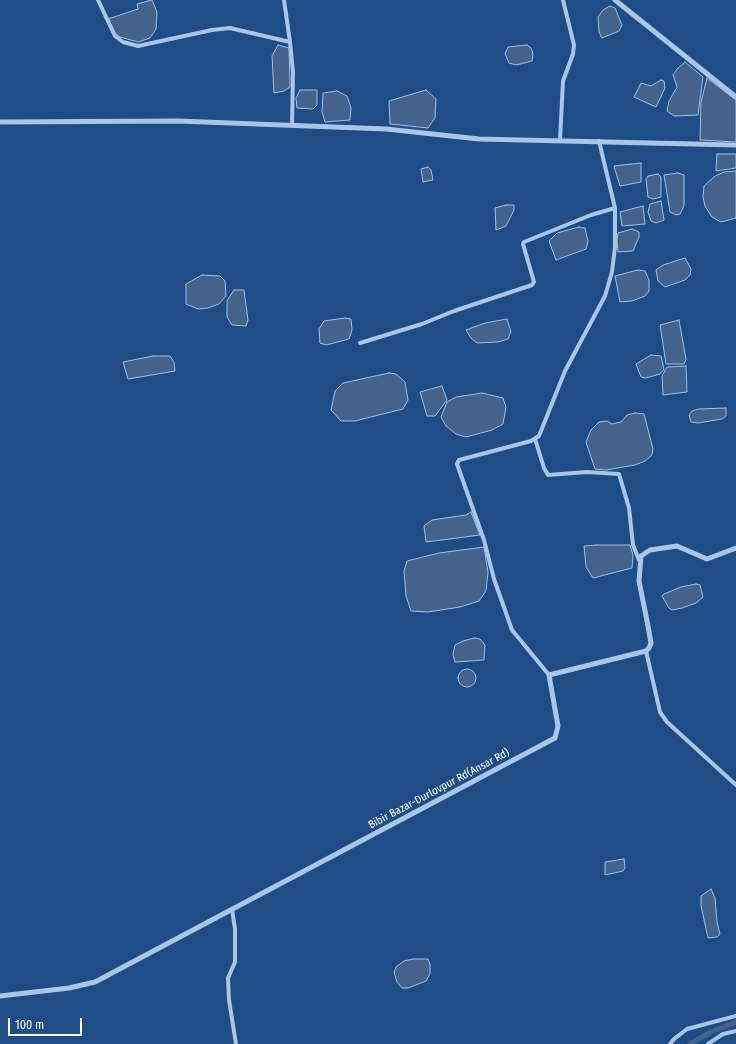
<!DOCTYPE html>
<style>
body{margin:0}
#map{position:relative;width:736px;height:1044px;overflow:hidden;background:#204c85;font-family:"Fira Sans Condensed",sans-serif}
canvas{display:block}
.scale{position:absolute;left:8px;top:1018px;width:74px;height:18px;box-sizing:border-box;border:2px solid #fff;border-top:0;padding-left:5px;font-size:12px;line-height:14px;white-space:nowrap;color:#fff;-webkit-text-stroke:3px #204c85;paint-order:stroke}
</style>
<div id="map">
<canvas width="736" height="1044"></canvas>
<div class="scale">100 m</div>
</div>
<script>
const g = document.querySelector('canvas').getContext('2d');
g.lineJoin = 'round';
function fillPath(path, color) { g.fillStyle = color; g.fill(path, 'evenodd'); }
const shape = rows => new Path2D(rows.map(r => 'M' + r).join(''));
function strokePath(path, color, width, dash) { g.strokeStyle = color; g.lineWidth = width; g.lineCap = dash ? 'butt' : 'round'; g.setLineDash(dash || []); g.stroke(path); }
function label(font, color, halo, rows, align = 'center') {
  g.font = font + ' "Fira Sans Condensed",sans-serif'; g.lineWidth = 3.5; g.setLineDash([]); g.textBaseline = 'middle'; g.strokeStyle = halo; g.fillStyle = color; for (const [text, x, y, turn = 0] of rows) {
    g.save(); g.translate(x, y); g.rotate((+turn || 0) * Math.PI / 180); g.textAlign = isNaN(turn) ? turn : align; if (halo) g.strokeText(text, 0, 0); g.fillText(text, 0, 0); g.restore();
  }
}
const water = shape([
 [152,0,157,12,156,29,150,38,138,42,120,37,115,33,108,19,138,9,137,4,152,0],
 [610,6,615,8,622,25,619,31,602,38,599,32,598,17,603,10,610,6],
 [278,45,289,48,290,87,284,91,274,93,272,56,278,45],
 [527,45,531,48,533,54,532,61,516,65,509,63,505,54,508,47,527,45],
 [685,62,703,77,698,115,674,116,667,111,669,101,677,87,673,75,677,69,685,62],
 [707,78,736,100,736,142,700,140,701,102,707,78],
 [661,80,664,81,665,88,656,107,634,97,641,83,651,86,661,80],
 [300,90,317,90,317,105,313,109,297,108,296,98,300,90],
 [426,90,436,99,435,118,428,128,390,124,389,101,426,90],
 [337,91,347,96,351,108,350,120,325,122,322,112,323,93,337,91],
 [717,154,736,154,736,168,716,171,717,154],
 [641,163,641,182,620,186,614,166,641,163],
 [428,167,431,170,433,180,423,182,421,169,428,167],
 [736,171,736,218,721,222,712,217,705,206,703,197,704,186,715,176,724,172,736,171],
 [678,173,684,175,684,206,680,214,676,215,670,212,664,175,678,173],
 [658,174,661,177,661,197,653,199,648,197,646,179,648,176,658,174],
 [661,201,664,220,656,223,651,221,648,212,650,204,661,201],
 [506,205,514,205,514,210,506,226,496,230,495,208,506,205],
 [643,206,645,224,622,226,620,212,643,206],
 [579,227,585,228,588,241,586,249,556,260,549,241,557,233,579,227],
 [632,229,639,232,639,237,633,251,618,252,617,240,618,233,632,229],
 [685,258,691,269,690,275,685,280,665,287,658,281,656,270,663,265,685,258],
 [638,270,645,271,649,280,649,291,645,296,632,301,620,302,615,276,638,270],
 [202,275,220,276,225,281,226,296,219,304,208,308,198,309,186,304,186,284,202,275],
 [234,290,244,290,248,320,246,326,232,325,227,317,227,301,234,290],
 [345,318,351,319,352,330,349,339,326,345,320,343,319,329,324,321,345,318],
 [507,319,511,332,508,339,498,342,477,343,471,338,466,330,485,323,507,319],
 [679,320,686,359,684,364,666,364,660,325,679,320],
 [651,355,661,356,664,369,660,374,646,378,641,377,636,364,651,355],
 [153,356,170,356,174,362,175,371,128,379,123,362,153,356],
 [686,366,687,392,663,395,662,376,667,367,686,366],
 [389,373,396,374,405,382,408,400,403,409,355,421,341,421,331,410,335,391,343,383,389,373],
 [442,386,447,400,435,416,427,416,420,392,442,386],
 [482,393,503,398,506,407,503,424,492,430,466,437,456,434,446,426,441,417,447,402,456,397,482,393],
 [726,408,726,416,722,419,698,423,691,422,689,415,692,411,698,409,726,408],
 [635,413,644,414,653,449,652,455,645,461,635,465,606,470,595,469,586,442,591,430,599,422,607,421,612,424,621,422,627,415,635,413],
 [471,512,480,535,426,542,424,526,432,520,466,515,471,512],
 [596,545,630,545,633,555,632,568,593,578,586,567,584,546,596,545],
 [484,547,488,572,486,591,479,601,460,607,428,612,411,611,406,596,404,571,407,561,439,553,484,547],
 [696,584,700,585,703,597,696,603,682,608,672,610,669,608,662,596,664,594,681,587,696,584],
 [474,638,480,639,485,645,484,660,455,662,453,654,455,645,463,641,474,638],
 '458 678a9 9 0 1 1 18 0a9 9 0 1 1-18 0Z',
 [624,859,625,868,623,871,605,875,605,862,624,859],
 [711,889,715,898,717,922,720,934,717,937,708,938,701,906,701,896,711,889],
 [413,959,428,959,430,964,430,974,426,981,408,988,402,988,397,982,394,972,396,967,404,961,413,959]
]);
const canal = shape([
 [690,1044,711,1032,736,1022]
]);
const minor = shape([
 [98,0,115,36,123,42,138,46,212,30,230,28,290,42,293,72,292,125],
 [284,0,290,42],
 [560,140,563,81,573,54,574,45,563,0],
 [360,343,422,324,454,311,532,285,534,282,523,244,524,242,591,215,615,208],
 [535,439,544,468,548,475,587,472,619,474,629,508,633,545,639,560],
 [646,651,660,712,667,722,736,785],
 [549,675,512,630,494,579,484,540,457,464,459,460,531,441,539,436,565,371,605,296,612,272,615,247,615,208,599,141],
 [232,909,235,929,235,962,228,978,229,1000,236,1044],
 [670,1044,674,1039,687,1029,736,1016],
 [708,1044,723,1034,736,1031]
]);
const tertiary = shape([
 [615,0,736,97],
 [0,122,178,121,386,129,479,139,736,145],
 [0,996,69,988,95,982,555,738,558,726,549,675,646,651,649,648,651,643,648,626,639,581,641,556,650,550,677,546,707,559,736,548]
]);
const streetNames = [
 ["Bibir Bazar-Durlovpur Rd(Ansar Rd)",439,789,-28]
];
fillPath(water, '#43638c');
strokePath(water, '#9dc1eb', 1);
strokePath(canal, '#43638c', 5);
strokePath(minor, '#a9c6ea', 4);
strokePath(tertiary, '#a9c6ea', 5);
label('11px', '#fff', '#204c85', streetNames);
</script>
